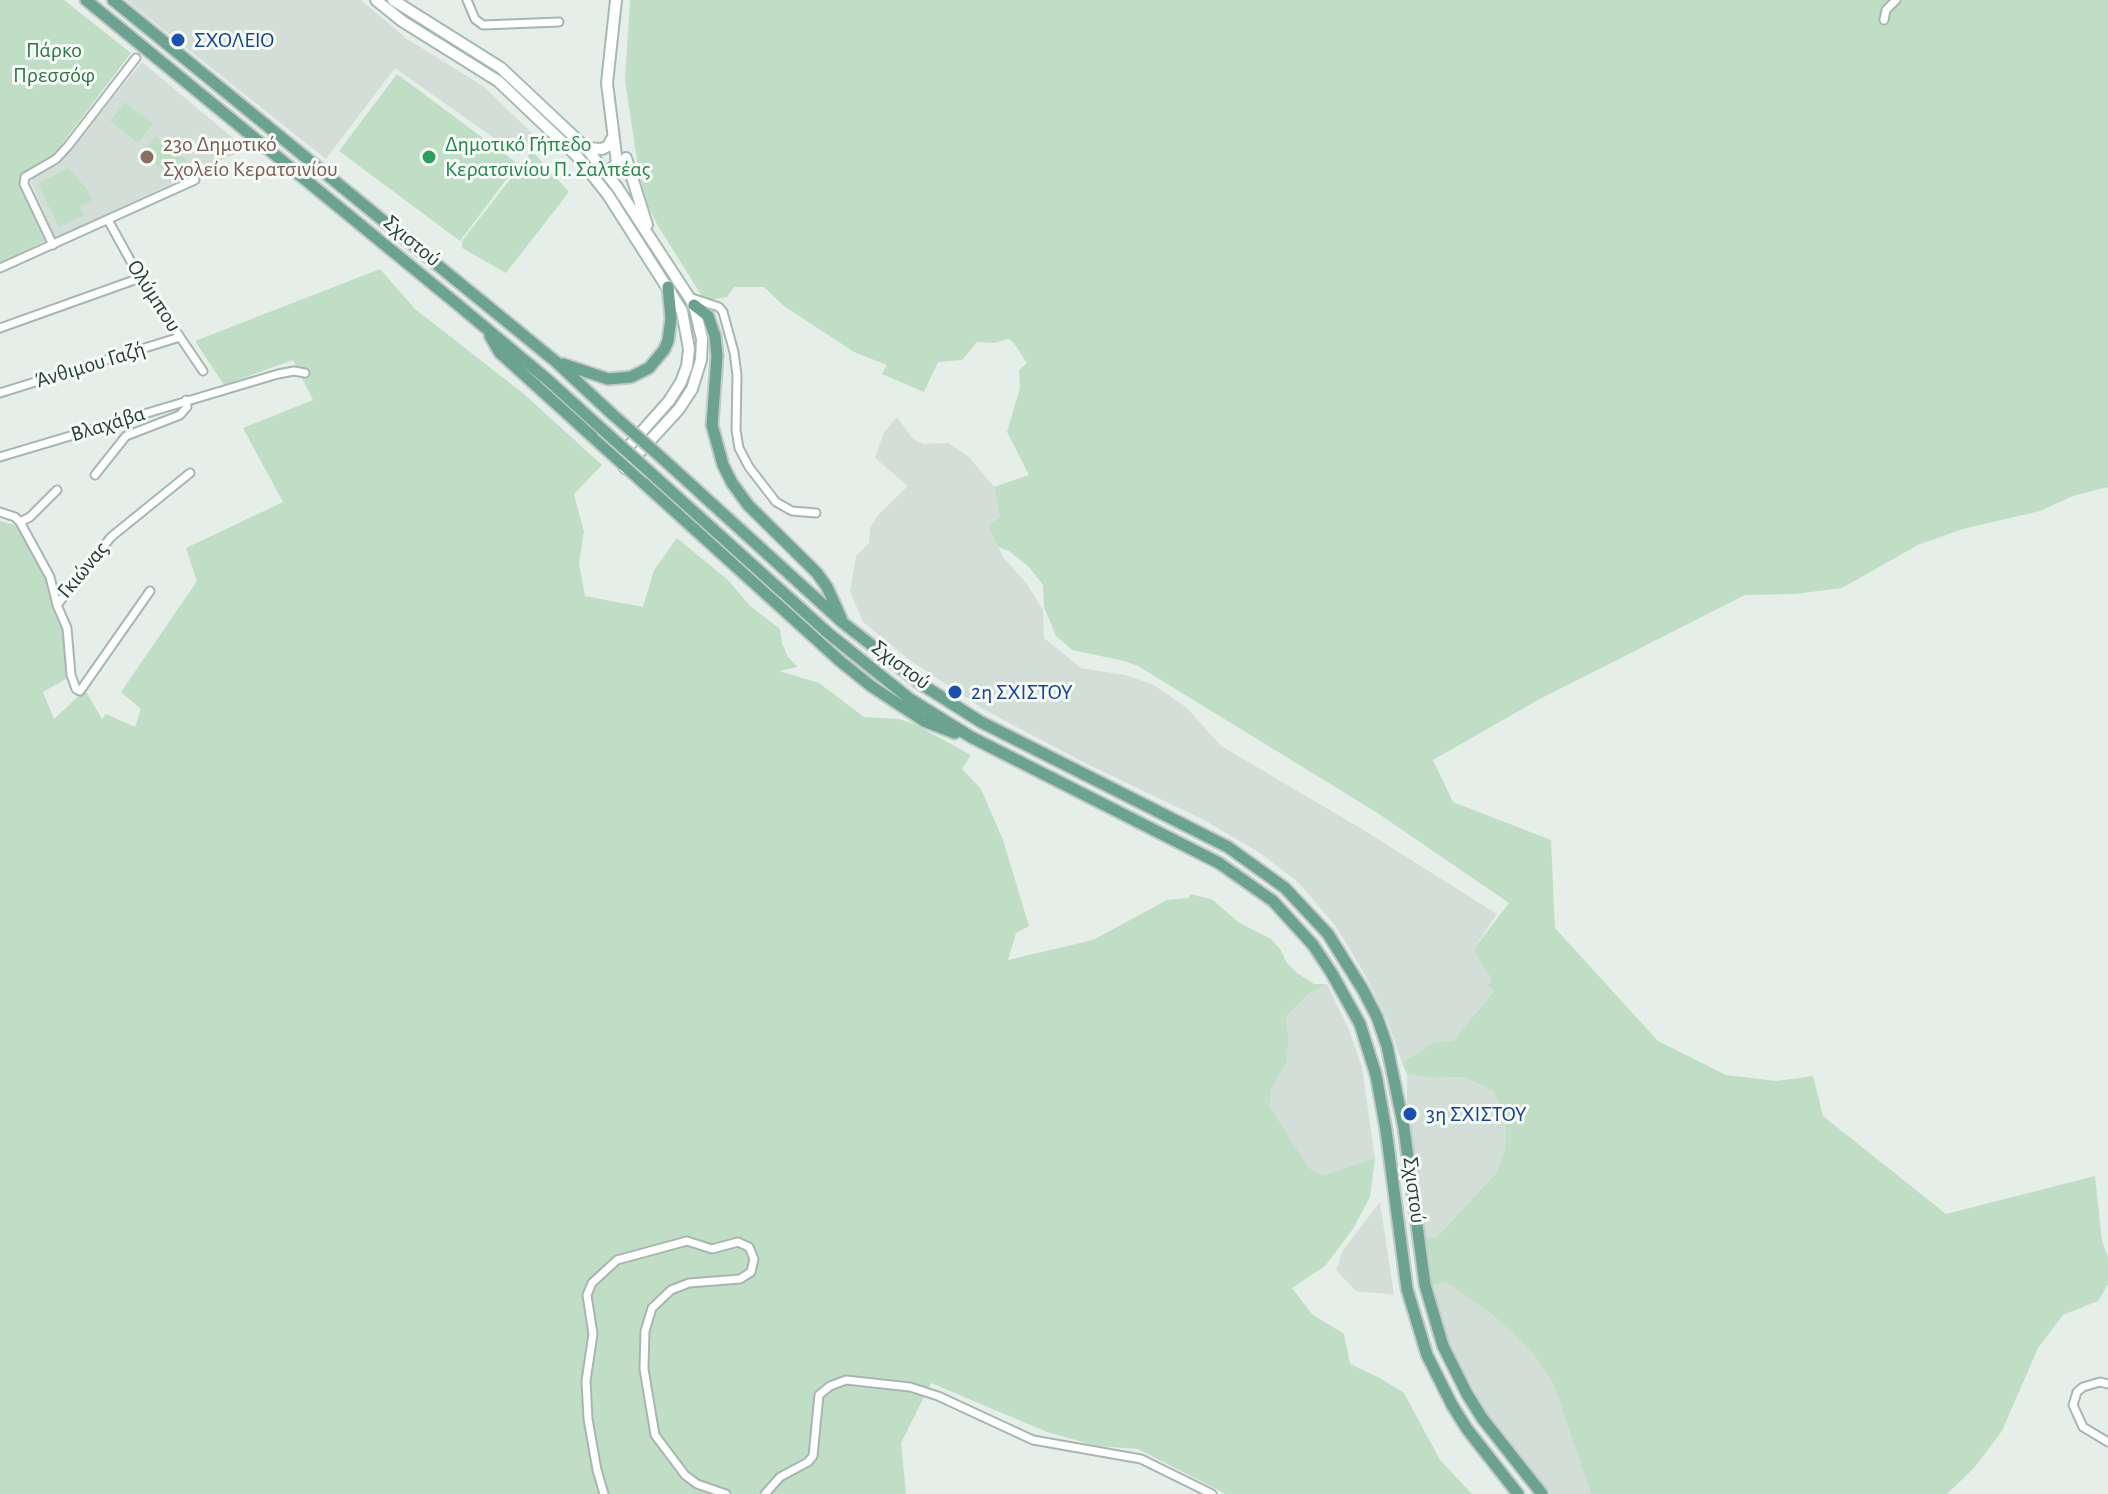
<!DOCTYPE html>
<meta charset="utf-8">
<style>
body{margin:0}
canvas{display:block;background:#e6eeea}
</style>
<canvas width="2108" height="1494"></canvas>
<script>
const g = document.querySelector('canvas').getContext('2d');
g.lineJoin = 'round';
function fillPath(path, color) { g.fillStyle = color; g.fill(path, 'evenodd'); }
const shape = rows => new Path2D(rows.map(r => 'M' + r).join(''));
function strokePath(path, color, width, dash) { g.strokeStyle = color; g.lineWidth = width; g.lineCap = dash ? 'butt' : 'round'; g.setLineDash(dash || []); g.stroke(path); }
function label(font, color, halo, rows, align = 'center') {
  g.font = font + ' "Alegreya Sans",sans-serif'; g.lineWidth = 6; g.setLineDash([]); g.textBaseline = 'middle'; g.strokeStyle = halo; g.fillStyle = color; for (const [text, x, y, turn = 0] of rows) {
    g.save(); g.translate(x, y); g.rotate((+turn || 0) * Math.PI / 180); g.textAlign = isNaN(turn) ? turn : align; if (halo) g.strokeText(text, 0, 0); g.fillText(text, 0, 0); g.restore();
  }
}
const built = shape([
 [126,0,361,0,407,39,483,86,536,137,519,156,395,68,326,159],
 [142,62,246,149,55,238,31,183,33,176,59,164],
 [897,417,913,439,923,444,948,443,969,457,994,487,1000,517,988,526,1003,557,1027,584,1043,610,1044,638,1081,668,1125,675,1152,684,1186,707,1221,746,1362,829,1497,914,1473,950,1489,975,1494,991,1453,1041,1434,1042,1402,1063,1387,1019,1365,975,1335,925,1299,883,1260,853,1204,820,1083,762,985,710,911,661,863,622,850,591,856,556,869,543,870,528,878,515,908,486,875,458,884,432],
 [1327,984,1349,1030,1362,1067,1375,1158,1324,1175,1309,1168,1270,1107,1271,1089,1287,1062,1289,1038,1286,1017,1307,995],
 [1407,1074,1434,1078,1464,1077,1493,1091,1506,1119,1505,1149,1496,1173,1436,1238,1426,1238,1407,1106],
 [1380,1202,1394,1295,1356,1291,1336,1270,1343,1250],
 [1446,1281,1494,1316,1532,1352,1553,1383,1591,1494,1551,1494,1486,1411,1459,1365,1442,1328,1432,1286]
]);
const green = shape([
 [0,0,64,0,131,53,55,153,19,180,45,241,0,262],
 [630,0,2108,0,2108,487,2073,496,2040,511,1963,529,1918,545,1842,588,1795,594,1745,595,1538,700,1433,760,1453,802,1551,840,1555,928,1658,1041,1726,1075,1776,1081,1813,1076,1823,1116,1946,1214,2095,1176,2102,1241,2108,1257,2108,1284,2098,1301,2063,1315,2038,1348,2002,1431,1974,1468,1947,1494,1591,1494,1553,1383,1532,1352,1494,1316,1446,1282,1432,1286,1426,1238,1436,1238,1496,1173,1505,1149,1506,1119,1493,1091,1464,1077,1434,1078,1407,1074,1402,1063,1434,1042,1453,1041,1494,991,1488,985,1491,980,1489,975,1473,950,1509,903,1376,812,1138,666,1124,661,1072,650,1056,636,1044,607,1043,585,1029,567,1009,551,998,547,988,526,1000,517,994,487,1029,475,1007,432,1020,388,1019,370,1027,363,1013,342,1008,339,994,343,977,342,962,360,938,362,924,392,882,374,887,365,854,352,784,306,764,287,734,287,727,297,705,301,658,226,649,208,639,174,625,80],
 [397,74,518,164,460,241,339,151],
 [125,102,153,124,138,143,110,121],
 [156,136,187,160,173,178,142,153],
 [532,151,569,192,506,273,462,248,462,241],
 [68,168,87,189,92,202,80,206,84,215,59,227,38,184],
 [380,269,415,309,524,394,602,465,574,494,584,532,579,563,585,596,643,607,654,570,677,538,728,580,750,606,780,629,782,643,788,657,798,667,779,671,819,683,864,717,899,719,914,724,971,755,962,769,981,789,1003,840,1029,926,1016,933,1008,960,1093,940,1167,900,1188,898,1191,894,1213,900,1238,922,1271,939,1280,949,1287,963,1297,973,1314,984,1327,984,1307,995,1286,1017,1289,1038,1287,1062,1271,1089,1270,1107,1309,1168,1324,1175,1375,1158,1370,1197,1353,1229,1325,1266,1292,1288,1312,1314,1344,1334,1350,1364,1380,1378,1404,1393,1440,1460,1472,1494,1226,1494,1138,1449,1097,1446,1047,1432,931,1383,901,1443,906,1494,0,1494,0,521,18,526,26,537,41,566,65,635,66,679,43,692,54,719,85,690,102,719,106,714,135,727,141,709,121,692,197,581,186,548,283,502,243,428,313,400,293,360,224,385,195,341]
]);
const street = shape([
 [467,0,475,19,483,25,559,22],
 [1884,20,1886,10,1896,0],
 [108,220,140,278,203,371],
 [53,245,24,184,25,177,56,159,68,146,136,58],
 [0,268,195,180],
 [689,297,719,307,723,312,734,352,737,375,736,430,739,448,749,467,776,502,792,511,816,513],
 [0,328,140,278],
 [0,393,180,337],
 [0,457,278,374,294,371,305,373],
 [95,475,126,436,180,415,187,407,186,400],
 [0,512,15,517,20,522,50,577,57,605,111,537,190,473],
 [20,522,30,517,57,490],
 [57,605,67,628,71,675,76,689,80,691,150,591],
 [2108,1384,2100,1382,2083,1387,2077,1392,2073,1405,2083,1427,2108,1442],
 [604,1494,597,1470,588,1419,586,1381,593,1334,587,1295,592,1283,617,1260,687,1241,712,1249,738,1242,749,1247,754,1259,751,1272,740,1279,689,1283,671,1290,652,1308,645,1331,644,1369,655,1435,685,1475,697,1484,726,1494],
 [765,1494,780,1477,808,1462,813,1456,819,1395,830,1386,846,1380,910,1387,938,1396,1033,1440,1141,1459,1212,1494]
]);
const secondary = shape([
 [376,0,402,21,498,81,577,156,608,195,682,311,689,349,687,366,681,382,669,401,622,454],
 [393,0,501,68,586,148,617,187,694,305,702,339,701,360,692,389,679,409,625,468],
 [586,148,602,149,608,146,613,137],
 [626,158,647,225],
 [607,173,617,163,607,83,616,0]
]);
const primary = shape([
 [86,0,457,304,548,380,602,429],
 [113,0,555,361,612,414],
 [694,305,708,316,715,336,717,356,712,425,723,465,732,483,748,505,817,573,827,587,841,618],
 [490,336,500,353,840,661,871,686,924,721,955,733],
 [563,364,608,379,631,377,649,368,664,350,668,341,671,318,668,287],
 [663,459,842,622,921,684,981,722,1228,847,1285,888,1328,934,1363,990,1377,1017,1387,1046,1404,1128,1425,1285,1443,1346,1467,1394,1482,1418,1542,1494],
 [651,473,828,633,910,699,971,737,1219,863,1273,901,1313,945,1331,972,1360,1024,1376,1075,1386,1130,1407,1289,1427,1355,1452,1405,1467,1429,1518,1494]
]);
const primaryBridge = shape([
 [612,414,663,459],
 [602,429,651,473]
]);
const markers = [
 [178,40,8,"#1a4fb4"],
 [147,157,8,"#8d6e63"],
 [429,157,8,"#2e9e5b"],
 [955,692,8,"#1a4fb4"],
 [1410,1114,8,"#1a4fb4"]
];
const transitNames = [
 ["ΣΧΟΛΕΙΟ",194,40],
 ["2η ΣΧΙΣΤΟΥ",971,692],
 ["3η ΣΧΙΣΤΟΥ",1426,1114]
];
const parkNames = [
 ["Πάρκο",54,50],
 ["Πρεσσόφ",54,75]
];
const educationNames = [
 ["23o Δημοτικό",163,144],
 ["Σχολείο Κερατσινίου",163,169]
];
const leisureNames = [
 ["Δημοτικό Γήπεδο",445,144],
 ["Κερατσινίου Π. Σαλπέας",445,169]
];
const streetNames = [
 ["Σχιστού",412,241,40],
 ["Ολύμπου",154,296,57],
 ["Άνθιμου Γαζή",90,365,-17],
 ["Βλαχάβα",108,424,-17],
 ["Γκιώνας",83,570,-50],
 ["Σχιστού",901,665,37],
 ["Σχιστού",1414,1190,83]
];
fillPath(built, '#d4ded9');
fillPath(green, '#c0dec6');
strokePath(street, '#a8b6b1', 11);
strokePath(secondary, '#a4bab1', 14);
strokePath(primary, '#c2cac7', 15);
strokePath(street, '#fff', 7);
strokePath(secondary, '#fff', 10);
strokePath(primary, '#6ca290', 11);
strokePath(primaryBridge, '#c2cac7', 15, []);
strokePath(primaryBridge, '#6ca290', 11);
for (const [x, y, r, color] of markers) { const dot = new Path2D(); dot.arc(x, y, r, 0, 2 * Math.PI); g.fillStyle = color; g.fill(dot); strokePath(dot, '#f7fbf8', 3); }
label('22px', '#164399', '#f7fbf8', transitNames, 'left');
label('22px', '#307646', '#f7fbf8', parkNames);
label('22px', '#785e54', '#f7fbf8', educationNames, 'left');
label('22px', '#27864d', '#f7fbf8', leisureNames, 'left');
label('22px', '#254037', '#f7fbf8', streetNames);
</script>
